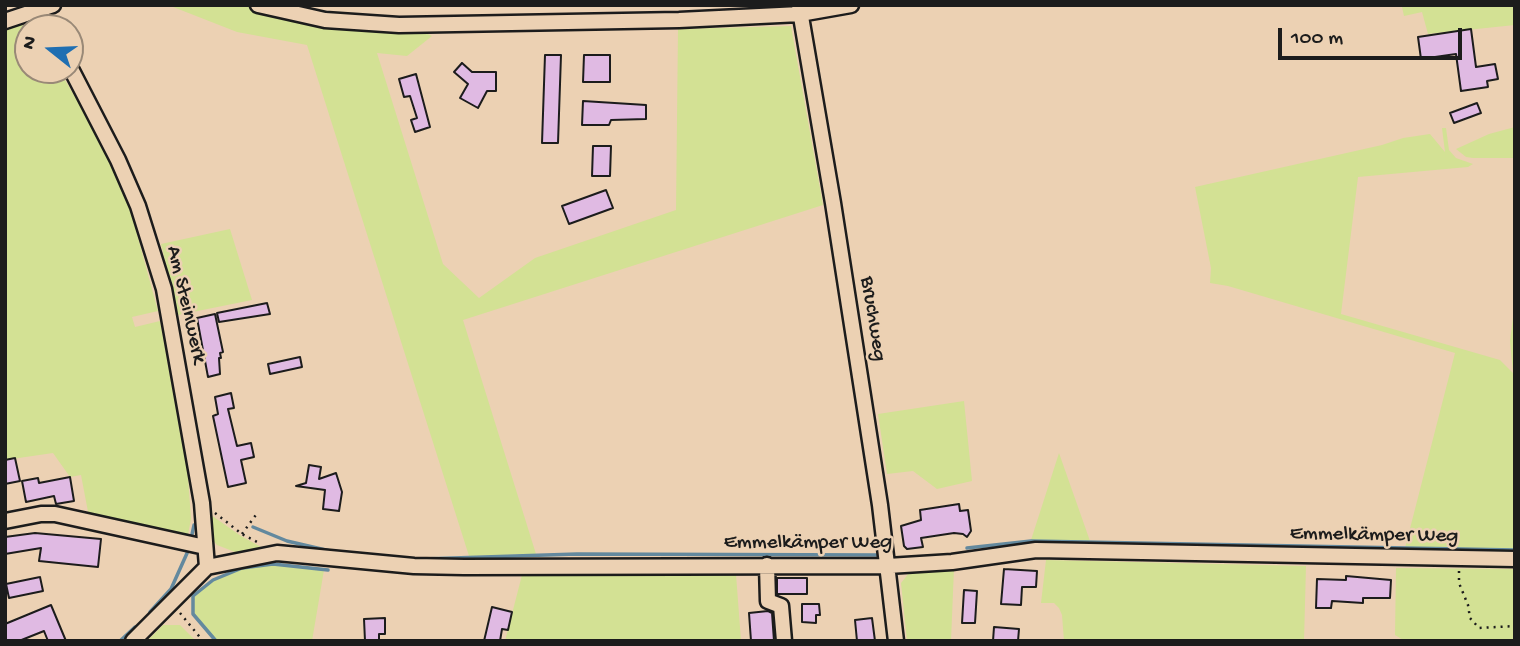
<!DOCTYPE html>
<meta charset="utf-8">
<style>
body{margin:0}
#map{position:relative;width:1520px;height:646px;overflow:hidden;background:#ecd1b3;font-family:"Gochi Hand",sans-serif}
canvas{display:block}
.frame{position:absolute;inset:0;border:7px solid #1c1c1c;pointer-events:none}
.north{position:absolute;left:14px;top:14px;width:70px;height:70px;box-sizing:border-box;background:#ecd1b3;border:2px solid #998977;border-radius:50%;rotate:288deg;font-size:19px;font-weight:700;line-height:28px;text-align:center;color:#1c1c1c}
.north::after{content:'';display:block;margin:auto;width:24px;height:32px;background:#1f6fb2;clip-path:polygon(50% 0,100% 100%,50% 72%,0 100%)}
.scale{position:absolute;left:1278px;top:28px;width:184px;height:32px;box-sizing:border-box;border:4px solid #1c1c1c;border-top:0;padding-left:9px;font-size:21px;line-height:24px;white-space:nowrap;color:#1c1c1c;-webkit-text-stroke:5px #ecd1b3;paint-order:stroke}
</style>
<div id="map">
<canvas width="1520" height="646"></canvas>
<div class="frame"></div>
<div class="north">N</div>
<div class="scale">100 m</div>
</div>
<script>
const g = document.querySelector('canvas').getContext('2d');
g.lineJoin = 'round';
function fillPath(path, color) { g.fillStyle = color; g.fill(path, 'evenodd'); }
const shape = rows => new Path2D(rows.map(r => 'M' + r).join(''));
function strokePath(path, color, width, dash) { g.strokeStyle = color; g.lineWidth = width; g.lineCap = dash ? 'butt' : 'round'; g.setLineDash(dash || []); g.stroke(path); }
function label(font, color, halo, rows, align = 'center') {
  g.font = font + ' "Gochi Hand",sans-serif'; g.lineWidth = 5; g.setLineDash([]); g.textBaseline = 'middle'; g.strokeStyle = halo; g.fillStyle = color; for (const [text, x, y, turn = 0] of rows) {
    g.save(); g.translate(x, y); g.rotate((+turn || 0) * Math.PI / 180); g.textAlign = isNaN(turn) ? turn : align; if (halo) g.strokeText(text, 0, 0); g.fillText(text, 0, 0); g.restore();
  }
}
const green = shape([
 [168,5,243,5,320,22,468,28,468,32,426,33,432,36,407,56,377,53,443,264,479,298,535,258,676,210,678,29,791,26,823,205,463,320,536,554,469,556,307,45,237,32],
 [1396,5,1515,5,1515,25,1428,34,1422,12,1404,16,1402,7],
 [23,24,34,28,28,28,28,70,59,70,86,115,112,164,131,212,158,311,132,317,135,327,160,321,188,476,191,519,187,540,89,517,81,475,70,477,53,453,5,460,5,29],
 [1515,127,1515,158,1473,158,1466,157,1456,149,1489,134],
 [1442,128,1446,128,1449,150,1456,158,1473,164,1468,167,1358,177,1341,314,1500,360,1513,373,1510,341,1515,302,1515,549,1405,548,1455,353,1228,286,1210,283,1211,268,1195,187,1382,145,1403,138,1430,134,1445,152],
 [230,229,252,300,178,315,161,244],
 [964,401,972,481,937,489,913,471,887,474,878,414],
 [1059,453,1090,541,1031,540],
 [211,515,241,536,263,548,262,550,235,552,217,545,209,536,208,520],
 [1046,560,1306,566,1304,641,1064,641,1062,615,1059,608,1054,603,1041,603],
 [273,565,324,570,312,641,217,641,194,614,194,597,213,581,242,569],
 [954,568,951,641,907,641,901,583,909,573],
 [1396,568,1515,569,1515,637,1512,641,1405,641,1395,635],
 [577,573,736,574,741,641,505,641,522,575],
 [163,625,180,625,196,641,147,641]
]);
const stream = shape([
 [790,5,790,7],
 [253,527,287,541,330,551],
 [191,539,194,525],
 [967,548,1031,541,1515,550],
 [422,559,577,554,879,555],
 [150,612,171,589,188,551],
 [120,641,135,627],
 [216,641,193,614,193,596,213,580,242,568,273,564,328,570]
]);
const building = shape([
 [1471,29,1476,67,1495,64,1498,79,1487,81,1488,87,1461,91,1456,54,1421,59,1418,37,1471,29],
 [545,55,561,55,558,143,542,143,545,55],
 [584,55,610,55,610,82,583,82,584,55],
 [462,63,472,72,496,72,496,91,487,91,478,108,460,98,468,84,454,72,462,63],
 [416,74,430,127,415,132,411,120,417,118,410,96,404,97,399,79,416,74],
 [583,101,646,105,646,119,611,120,609,125,582,125,583,101],
 [1477,103,1481,113,1454,123,1450,113,1477,103],
 [593,146,611,146,610,176,592,176,593,146],
 [606,190,613,208,569,224,562,206,606,190],
 [267,303,270,314,219,322,217,313,267,303],
 [215,314,223,352,220,353,221,358,219,358,220,374,208,377,197,318,215,314],
 [300,357,302,367,270,374,268,364,300,357],
 [231,393,234,408,228,409,237,446,251,443,254,457,241,460,246,483,228,487,213,416,218,414,215,397,231,393],
 [15,458,20,481,5,484,5,460,15,458],
 [309,465,321,467,319,479,336,473,342,492,339,511,323,509,325,490,296,486,306,483,309,465],
 [70,477,74,501,56,504,54,496,26,502,22,481,38,478,39,483,70,477],
 [959,504,960,511,968,510,971,531,967,537,963,534,954,533,921,538,923,547,907,549,904,546,901,526,921,520,920,510,959,504],
 [35,533,101,539,98,567,39,561,41,548,5,554,5,537,35,533],
 [1004,569,1037,571,1036,587,1022,587,1021,605,1001,604,1004,569],
 [1346,576,1391,580,1390,598,1363,598,1363,603,1332,601,1331,608,1316,608,1317,579,1346,580,1346,576],
 [40,577,43,591,9,598,6,584,40,577],
 [777,578,807,578,807,594,777,594,777,578],
 [964,590,977,591,975,623,962,623,964,590],
 [802,604,819,604,820,615,816,615,816,623,802,622,802,604],
 [51,605,66,641,48,641,44,631,19,641,5,641,5,624,51,605],
 [492,607,512,612,508,630,502,629,500,641,484,641,492,607],
 [768,611,772,613,774,641,751,641,749,613,768,611],
 [385,618,385,634,379,634,379,641,365,641,364,619,385,618],
 [872,618,875,641,857,641,855,620,872,618],
 [994,627,1019,629,1018,641,993,641,994,627]
]);
const path = shape([
 [215,513,242,534,259,543],
 [242,534,258,512],
 [1459,571,1459,583,1468,605,1470,618,1479,628,1515,626],
 [180,613,203,641]
]);
const minor = shape([
 [258,5,325,20,399,25,679,20,800,14,851,5],
 [799,5,833,203,880,505,896,641],
 [32,6,46,28],
 [5,21,53,5],
 [70,67,118,160,138,206,164,289,202,503,207,567],
 [5,521,41,514,55,514,205,547],
 [767,565,768,601,781,606,784,641],
 [133,641,207,567,277,553,414,566,464,567,888,566,952,562,1036,550,1515,559]
]);
const streetNames = [
 ["Am Steinwerk",185,305,77],
 ["Bruchweg",872,319,81],
 ["Emmelkämper Weg",1374,536,1],
 ["Emmelkämper Weg",808,544]
];
fillPath(green, '#d3e194');
strokePath(stream, '#63899e', 3.5);
fillPath(building, '#e0bae3');
strokePath(building, '#1c1c1c', 2);
strokePath(minor, '#1c1c1c', 19);
strokePath(path, '#1c1c1c', 2.5, [2, 5]);
strokePath(minor, '#ecd1b3', 14);
label('21px', '#1c1c1c', '#ecd1b3', streetNames);
</script>
